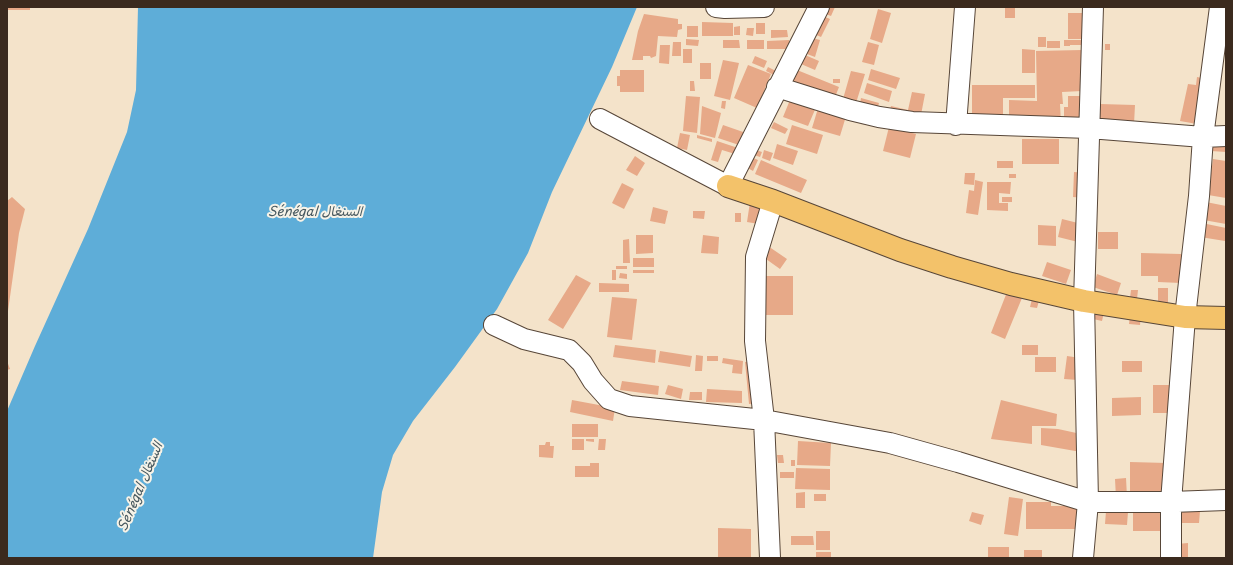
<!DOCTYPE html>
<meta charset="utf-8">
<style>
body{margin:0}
#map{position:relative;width:1233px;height:565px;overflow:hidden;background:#f4e3ca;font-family:"Playpen Sans",sans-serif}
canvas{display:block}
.frame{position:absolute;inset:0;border:8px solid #3b2a1e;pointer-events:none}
</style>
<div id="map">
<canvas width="1233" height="565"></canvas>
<div class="frame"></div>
</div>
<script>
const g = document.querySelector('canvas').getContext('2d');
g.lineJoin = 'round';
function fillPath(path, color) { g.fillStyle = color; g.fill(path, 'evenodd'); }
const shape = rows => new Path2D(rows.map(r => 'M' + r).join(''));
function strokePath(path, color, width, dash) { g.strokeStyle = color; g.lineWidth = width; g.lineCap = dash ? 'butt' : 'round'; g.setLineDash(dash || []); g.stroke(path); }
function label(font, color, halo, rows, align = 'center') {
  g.font = font + ' "Playpen Sans","Playpen Sans Arabic",sans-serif'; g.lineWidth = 4; g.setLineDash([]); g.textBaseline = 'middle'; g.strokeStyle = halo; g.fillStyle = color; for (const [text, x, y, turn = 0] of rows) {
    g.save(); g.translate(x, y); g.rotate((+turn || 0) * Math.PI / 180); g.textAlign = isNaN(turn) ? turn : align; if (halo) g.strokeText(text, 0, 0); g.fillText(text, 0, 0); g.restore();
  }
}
const water = shape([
 [138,7,637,7,612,67,552,192,528,253,497,309,455,367,413,421,393,455,382,492,373,558,7,558,7,411,35,346,88,229,127,132,136,90]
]);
const building = shape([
 [7,7,30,7,30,10,7,10],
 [826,7,835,7,831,16,823,13],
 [1005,8,1015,8,1015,18,1005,18],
 [878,9,891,13,882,43,870,39],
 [1068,13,1084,13,1084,39,1068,39],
 [644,14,678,19,678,24,682,24,682,29,678,30,677,37,658,36,656,56,651,58,650,56,643,56,643,60,632,60,638,31],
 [823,16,830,19,821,37,814,34],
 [702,22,733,23,733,36,702,36],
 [756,23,765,23,765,34,756,34],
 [687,26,698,26,698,37,687,37],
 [740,26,740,35,734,35,734,27],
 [747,28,754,28,753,36,746,35],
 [771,30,787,30,788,37,771,38],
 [1038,37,1046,37,1046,47,1038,47],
 [812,38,820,40,815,57,807,54],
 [686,39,699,40,698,46,686,45],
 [723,40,739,40,740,48,723,48],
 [747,40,764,40,764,49,747,49],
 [789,40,789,49,767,49,767,41],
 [1064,40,1085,40,1085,45,1070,45,1070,46,1064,46],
 [1047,41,1060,41,1060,48,1047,48],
 [673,42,681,42,681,56,672,56],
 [868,42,879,45,874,65,862,62],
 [1105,44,1110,44,1110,50,1105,50],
 [660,45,670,45,669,64,659,63],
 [683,49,692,49,692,63,683,63],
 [1022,49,1035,50,1035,73,1022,73],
 [1082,50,1082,91,1062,92,1063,104,1060,104,1061,124,1009,120,1009,100,1037,101,1036,51],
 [805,55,819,61,815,70,801,64],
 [755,56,767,61,764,68,752,63],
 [723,60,739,63,730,100,714,96],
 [700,63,711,63,711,79,700,79],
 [748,65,771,74,757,108,734,98],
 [768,67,776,71,774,75,766,71],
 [871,69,900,78,896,89,868,80],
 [620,70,644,70,644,92,620,92,620,86,617,86,617,76,620,76],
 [797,70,839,87,833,102,791,85],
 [851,71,865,74,856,103,843,99],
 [1197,77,1207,79,1197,124,1180,121,1188,84,1196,85],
 [833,79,840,79,840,83,833,83],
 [690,81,694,81,695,91,690,91],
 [867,83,892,91,889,102,864,93],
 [972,85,1035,85,1035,98,1003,98,1003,121,972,121],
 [912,92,925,94,920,120,889,114,891,106,908,110],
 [792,95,817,105,808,126,783,117],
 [686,96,700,97,697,133,683,131],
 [1068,96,1083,96,1083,123,1064,120,1064,107,1068,107],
 [861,98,879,103,876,114,859,109],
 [722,101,726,101,725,109,721,108],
 [1100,104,1135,105,1134,124,1099,123],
 [819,105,847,113,840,136,812,128],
 [702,106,721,113,715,138,700,134],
 [774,122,788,129,785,134,771,128],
 [723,125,746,133,742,146,718,138],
 [792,125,823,135,817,154,786,144],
 [889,127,916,134,910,158,883,151],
 [680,133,690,135,687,150,677,148],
 [697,135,712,139,712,142,697,138],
 [1022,139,1059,139,1059,164,1022,164],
 [717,141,738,148,735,154,722,150,718,162,711,160],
 [1212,142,1226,143,1226,152,1211,151],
 [777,144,798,151,793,165,773,158],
 [756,150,762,152,760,157,754,155],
 [764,150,773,153,770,161,762,158],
 [635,156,645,163,637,176,626,170],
 [751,157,758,160,753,171,746,167],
 [1213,159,1226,161,1225,180,1226,180,1226,198,1208,195],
 [761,160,807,180,801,193,755,174],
 [997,161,1013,161,1013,168,997,168],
 [1074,172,1087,173,1086,198,1073,197],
 [965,173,975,173,974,185,964,184],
 [1009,174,1016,174,1016,178,1009,178],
 [975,180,983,182,978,215,966,213,969,190,974,191],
 [987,182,1011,182,1010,194,999,193,999,203,1008,203,1008,211,987,210],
 [622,183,634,189,624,209,612,203],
 [12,197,25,209,19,233,8,311,7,201],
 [1002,197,1012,197,1012,202,1002,202],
 [1201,201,1226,206,1226,224,1198,219],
 [750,202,761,203,759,224,747,222],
 [653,207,668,211,665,224,650,221],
 [693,211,705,211,704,219,693,218],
 [735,213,741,213,741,222,735,222],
 [1062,219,1082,224,1078,242,1058,237],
 [1197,222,1226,228,1225,241,1194,236],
 [1038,225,1056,226,1056,246,1038,245],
 [1098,232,1118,232,1118,249,1098,249],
 [636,235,653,235,653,253,636,254],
 [703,235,719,237,718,254,701,253],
 [629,239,630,263,623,263,623,240],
 [765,244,787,259,780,269,759,254],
 [1141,253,1181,254,1181,283,1158,282,1158,276,1141,276],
 [633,258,654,258,654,267,633,267],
 [1047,262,1071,270,1066,284,1042,276],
 [616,266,627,266,627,269,616,269],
 [612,270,616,270,616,280,612,280],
 [633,270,654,270,654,273,633,273],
 [620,273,627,274,627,279,619,278],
 [1097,274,1121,283,1117,295,1093,287],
 [576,275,591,283,563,329,548,320],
 [765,276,793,276,793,315,764,315],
 [599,283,629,284,629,292,599,292],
 [1158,288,1168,288,1168,305,1158,305],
 [1131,290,1138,290,1137,299,1130,298],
 [1007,292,1022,298,1005,339,991,333],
 [1033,295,1040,297,1037,308,1030,307],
 [612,297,637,299,632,340,607,337],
 [1094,310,1104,312,1102,321,1093,319],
 [1130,315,1141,316,1140,325,1129,324],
 [615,345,656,350,655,363,613,357],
 [1022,345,1038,345,1038,355,1022,355],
 [660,351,692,356,690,367,658,362],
 [696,355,703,356,702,371,695,371],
 [707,356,718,356,718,361,707,361],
 [1067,356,1080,358,1078,380,1064,379],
 [1035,357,1056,357,1056,372,1035,372],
 [723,358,743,361,742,374,732,373,733,365,722,363],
 [7,361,10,369,7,370],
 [755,361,759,403,749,404,745,362],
 [1122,361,1142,361,1142,372,1122,372],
 [622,381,659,386,658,395,620,390],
 [668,385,683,389,681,399,665,394],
 [1153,385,1172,385,1172,413,1153,413],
 [707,389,742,391,742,403,706,402],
 [690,392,702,392,702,400,689,400],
 [1141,397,1141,415,1112,416,1112,398],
 [572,400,615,408,613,421,570,412],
 [1001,400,1057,414,1056,426,1032,426,1032,444,991,439],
 [572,424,598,424,598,437,572,437],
 [1041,428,1058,429,1081,434,1081,452,1041,445],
 [572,439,584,439,584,450,572,450],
 [586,439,594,439,594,442,586,441],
 [599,439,606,439,605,450,598,450],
 [798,441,831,443,830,466,797,465],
 [546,442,550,442,550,446,554,446,553,458,539,457,539,445,545,445],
 [777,455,783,455,784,463,778,463],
 [791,460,795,460,795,466,791,466],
 [1130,462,1167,463,1167,495,1130,495],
 [590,463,599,463,599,477,575,477,575,466,590,466],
 [796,468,830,469,830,490,795,489],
 [780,472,794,472,794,478,780,478],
 [1126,478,1127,497,1116,498,1115,479],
 [805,492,805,508,796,508,796,493],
 [814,494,826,494,826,501,814,501],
 [1009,497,1023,499,1018,536,1004,534],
 [1026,502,1051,502,1051,506,1080,506,1080,529,1026,529],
 [1133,509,1162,509,1162,531,1133,531],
 [1182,510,1200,511,1199,523,1182,523],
 [1106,511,1128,512,1127,525,1105,524],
 [972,512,984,515,981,525,969,521],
 [718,528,751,529,751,558,718,558],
 [816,531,830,531,830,550,816,550],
 [791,536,813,536,814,545,791,545],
 [1188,543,1188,558,1178,558,1177,544],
 [988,547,1009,547,1009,558,988,558],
 [1024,550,1042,550,1042,558,1024,558],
 [816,552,831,552,831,558,816,558]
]);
const minor = shape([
 [716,7,725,8,764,7],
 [777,87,850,110,879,117,912,122,1089,128,1203,137,1226,136],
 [600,119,728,186,819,7],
 [956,125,965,7],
 [494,325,524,339,569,350,582,363,593,381,609,399,630,406,764,420,890,443,958,462,1088,502,1171,502,1226,500],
 [770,558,764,420,755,341,756,257,773,201],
 [1083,558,1088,502,1084,301,1093,7],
 [1171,558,1171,502,1185,317,1199,196,1203,137,1220,7]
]);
const major = shape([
 [728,186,773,201,900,250,952,267,1011,284,1084,301,1185,317,1226,318]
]);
const waterNames = [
 ["Sénégal السنغال",315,212],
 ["Sénégal السنغال",141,487,-67]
];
fillPath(water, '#5eadd8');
fillPath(building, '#e7a988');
strokePath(minor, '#574638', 22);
strokePath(major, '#574638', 24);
strokePath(minor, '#fff', 20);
strokePath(major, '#f3c26a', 22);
label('italic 13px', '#47585f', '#f7f3e8', waterNames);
</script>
